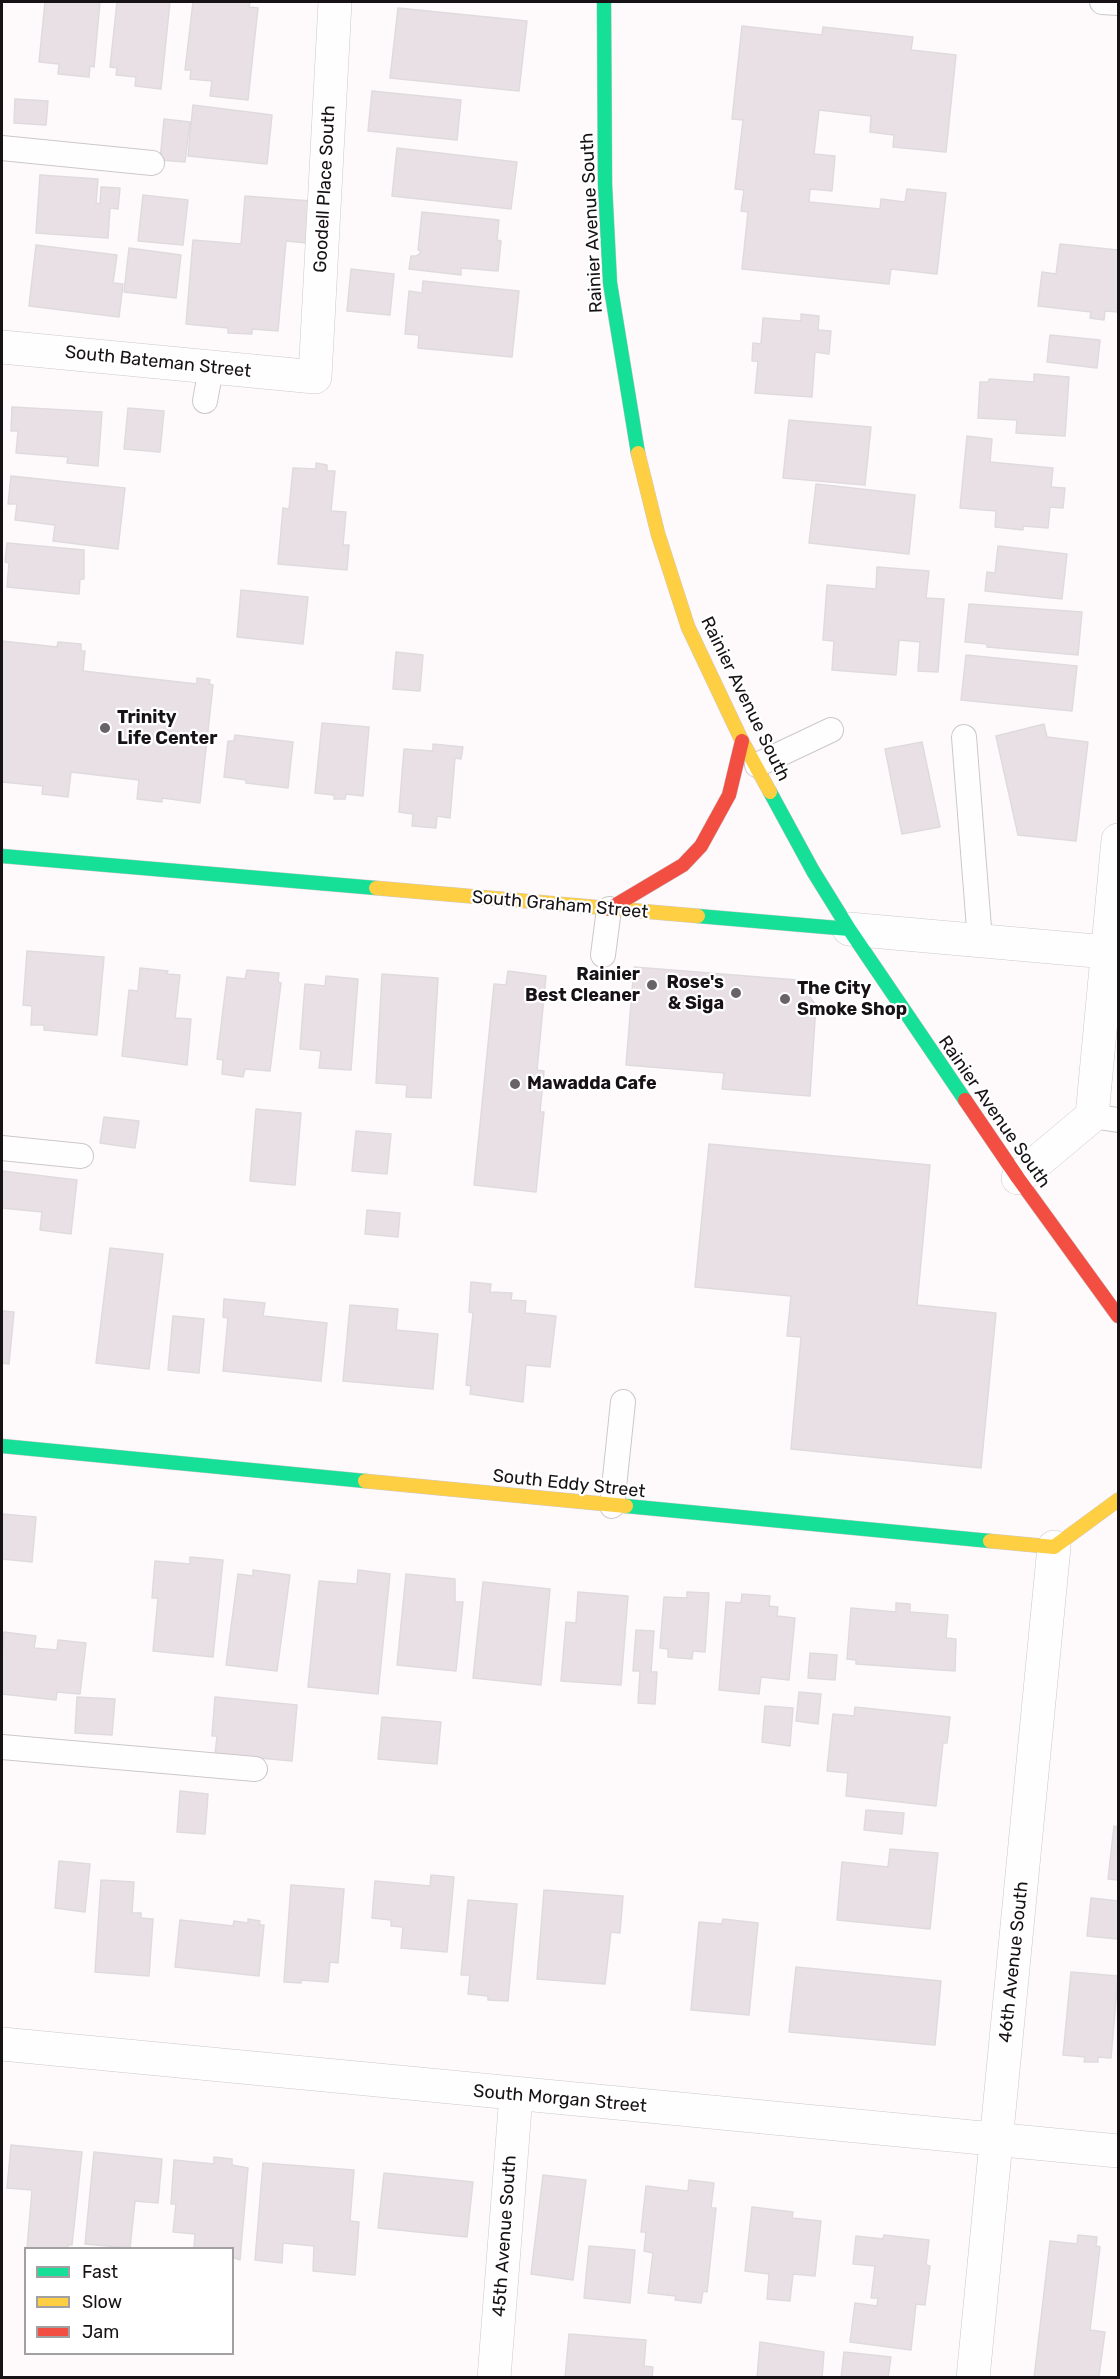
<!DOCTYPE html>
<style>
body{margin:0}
#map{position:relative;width:1120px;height:2379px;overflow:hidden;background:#fefafc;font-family:Rubik,sans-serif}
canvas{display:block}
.frame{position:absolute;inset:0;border:3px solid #171215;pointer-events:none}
.legend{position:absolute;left:24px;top:2247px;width:210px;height:108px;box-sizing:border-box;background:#fff;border:2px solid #a2a0a1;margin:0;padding:8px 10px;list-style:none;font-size:18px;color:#171215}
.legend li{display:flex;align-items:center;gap:12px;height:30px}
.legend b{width:30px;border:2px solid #a2a0a1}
</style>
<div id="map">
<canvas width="1120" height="2379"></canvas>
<div class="frame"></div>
<ul class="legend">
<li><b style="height:8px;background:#16e098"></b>Fast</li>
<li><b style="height:8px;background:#ffcf43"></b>Slow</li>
<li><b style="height:8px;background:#f24e42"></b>Jam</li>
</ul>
</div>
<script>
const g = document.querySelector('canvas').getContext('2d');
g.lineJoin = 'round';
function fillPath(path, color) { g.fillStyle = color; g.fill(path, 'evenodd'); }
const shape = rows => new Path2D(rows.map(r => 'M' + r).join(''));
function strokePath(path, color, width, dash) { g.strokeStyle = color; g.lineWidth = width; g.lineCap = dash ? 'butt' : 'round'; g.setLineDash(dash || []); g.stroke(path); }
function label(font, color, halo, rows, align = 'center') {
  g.font = font + ' Rubik,sans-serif'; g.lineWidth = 4.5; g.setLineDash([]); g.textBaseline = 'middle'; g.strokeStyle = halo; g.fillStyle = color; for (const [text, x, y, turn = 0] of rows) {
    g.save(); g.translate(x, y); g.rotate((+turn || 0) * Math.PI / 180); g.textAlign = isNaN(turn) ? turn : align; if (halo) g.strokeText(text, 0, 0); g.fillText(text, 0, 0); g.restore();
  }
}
const building = shape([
 [45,2,100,2,94,67,90,66,89,77,58,74,59,64,39,62,45,2],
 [117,2,170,2,161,89,135,86,136,77,116,75,117,68,110,67,117,2],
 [193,2,250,2,249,7,258,8,248,100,210,96,212,81,190,79,191,70,185,70,193,2],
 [398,8,527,21,519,91,390,78,398,8],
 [742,26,822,35,823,27,913,37,911,50,956,55,946,152,893,147,894,135,870,132,871,116,819,110,814,154,835,156,832,191,810,189,809,202,880,209,881,199,905,202,907,189,946,193,937,274,891,269,889,284,742,269,748,212,741,211,744,190,735,189,743,120,732,119,742,26],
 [372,91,461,100,457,140,368,131,372,91],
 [15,99,48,101,46,125,14,123,15,99],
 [193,105,272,115,267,164,188,156,193,105],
 [164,119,190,122,185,162,160,160,164,119],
 [397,148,517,162,511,209,392,196,397,148],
 [40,175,98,179,96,203,100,204,101,187,120,188,118,209,110,208,108,238,36,233,40,175],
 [143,195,188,200,183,245,138,241,143,195],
 [245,196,311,201,307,243,286,241,278,331,252,329,252,334,228,333,228,328,186,324,193,240,241,244,245,196],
 [422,212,499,220,497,240,501,241,498,271,461,268,461,275,409,269,411,256,416,256,420,254,420,250,418,250,422,212],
 [1060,244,1118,250,1118,312,1105,311,1104,320,1090,318,1091,312,1038,306,1042,272,1056,274,1060,244],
 [36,245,117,255,113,283,123,284,119,317,29,306,36,245],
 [129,248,181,255,176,298,124,292,129,248],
 [351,269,394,274,390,315,347,311,351,269],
 [423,281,519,291,512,357,418,348,419,335,405,334,409,291,422,293,423,281],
 [801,314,819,316,818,330,831,331,829,354,815,352,812,397,755,393,758,361,752,361,753,343,761,344,763,318,801,321,801,314],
 [1050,335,1100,340,1097,368,1047,362,1050,335],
 [1034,374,1069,377,1065,436,1016,433,1017,420,978,418,980,382,989,382,989,379,1034,382,1034,374],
 [12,407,102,412,98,466,67,463,68,457,16,453,18,431,11,431,12,407],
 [128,408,164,411,160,452,124,449,128,408],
 [789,420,871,427,865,485,783,478,789,420],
 [967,436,992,439,990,462,1053,468,1051,487,1065,488,1063,508,1050,507,1048,528,1023,526,1023,530,995,527,996,511,960,508,967,436],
 [316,463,327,465,327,471,335,471,331,511,346,512,343,545,349,545,347,570,278,564,283,508,289,509,293,468,316,469,316,463],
 [11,476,125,488,118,549,53,541,55,525,15,520,17,504,8,504,11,476],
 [816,484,915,495,909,554,809,543,816,484],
 [7,543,84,550,84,579,80,579,79,594,7,587,9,563,5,562,7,543],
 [998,546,1067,554,1062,599,985,591,987,572,995,573,998,546],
 [877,567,929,571,926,598,944,599,938,672,918,671,920,642,899,640,896,675,832,670,834,641,823,640,827,585,876,589,877,567],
 [241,590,308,597,303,644,237,637,241,590],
 [969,604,1082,612,1078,655,987,647,987,644,965,642,969,604],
 [2,641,57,647,58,642,81,644,81,651,85,651,83,671,197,684,197,678,210,680,209,684,213,685,200,803,162,798,162,802,137,799,139,780,71,772,68,797,42,794,43,786,2,782,2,641],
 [396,652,423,655,420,691,393,689,396,652],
 [966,655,1077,666,1072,711,961,700,966,655],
 [322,723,369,727,363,796,346,794,345,799,334,799,334,795,315,793,322,723],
 [1044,724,1047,737,1088,742,1076,841,1018,835,996,736,1044,724],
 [235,735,293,742,288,788,246,783,246,780,224,777,228,741,234,741,235,735],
 [922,742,940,827,902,834,885,749,922,742],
 [433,744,463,747,461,759,455,758,450,818,437,816,436,828,412,826,413,814,399,812,404,749,433,751,433,744],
 [27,951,104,957,97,1035,44,1030,44,1025,31,1025,32,1006,23,1005,27,951],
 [634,967,797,980,816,1005,810,1096,722,1089,724,1073,626,1065,634,967],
 [140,968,168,971,166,974,180,975,175,1018,191,1019,187,1065,122,1056,129,990,138,991,140,968],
 [247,970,279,973,278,982,281,983,270,1071,245,1069,243,1077,222,1074,223,1060,217,1059,227,977,245,979,247,970],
 [508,971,546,976,537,1070,544,1071,540,1112,544,1112,536,1192,474,1185,494,984,506,985,508,971],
 [382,974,438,978,431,1098,406,1097,407,1085,376,1083,382,974],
 [326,976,358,979,351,1070,319,1068,321,1051,300,1049,305,984,325,986,326,976],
 [256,1109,301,1113,295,1185,250,1181,256,1109],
 [104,1117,139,1121,135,1148,100,1143,104,1117],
 [356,1131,391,1134,387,1174,352,1171,356,1131],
 [709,1144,930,1165,917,1305,996,1313,981,1468,791,1449,801,1337,787,1336,791,1296,695,1287,709,1144],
 [2,1171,77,1180,71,1234,40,1230,42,1212,2,1208,2,1171],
 [367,1210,400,1213,398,1237,365,1234,367,1210],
 [110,1248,163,1254,149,1369,96,1363,110,1248],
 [471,1282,491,1284,490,1292,512,1293,511,1300,526,1301,525,1313,556,1316,550,1367,526,1365,523,1402,470,1394,471,1386,466,1385,473,1313,469,1312,471,1282],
 [224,1299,265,1303,263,1316,327,1323,321,1381,223,1371,228,1318,223,1317,224,1299],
 [350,1305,398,1309,396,1330,438,1334,433,1389,343,1381,350,1305],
 [2,1311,14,1312,9,1364,2,1363,2,1311],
 [173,1316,204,1319,199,1373,168,1370,173,1316],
 [2,1514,36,1517,32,1562,2,1559,2,1514],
 [190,1557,223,1560,213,1657,153,1651,158,1598,152,1598,155,1561,190,1564,190,1557],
 [253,1570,290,1575,277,1671,226,1665,238,1574,253,1576,253,1570],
 [358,1570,390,1574,378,1694,308,1687,319,1581,357,1584,358,1570],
 [406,1574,455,1579,455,1602,463,1602,456,1671,397,1665,406,1574],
 [483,1582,550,1589,541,1685,473,1678,483,1582],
 [578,1592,628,1596,621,1685,561,1681,566,1622,576,1623,578,1592],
 [687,1592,709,1593,705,1652,693,1651,692,1659,668,1657,668,1649,660,1648,664,1597,687,1598,687,1592],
 [742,1594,770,1596,769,1606,778,1607,777,1616,795,1618,789,1680,761,1677,759,1694,719,1690,726,1602,741,1603,742,1594],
 [896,1603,910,1604,910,1612,948,1615,946,1638,956,1639,955,1671,856,1664,856,1660,847,1659,851,1608,896,1612,896,1603],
 [636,1630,654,1631,651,1672,657,1672,655,1704,638,1703,640,1671,633,1671,636,1630],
 [4,1632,36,1636,34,1648,57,1650,58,1640,86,1643,80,1694,57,1692,56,1700,2,1694,2,1655,4,1632],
 [810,1653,837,1655,835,1680,808,1678,810,1653],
 [799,1692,821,1694,818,1724,796,1721,799,1692],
 [77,1697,115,1699,112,1735,75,1733,77,1697],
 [215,1697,297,1705,292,1761,215,1754,217,1736,212,1736,215,1697],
 [765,1706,793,1708,790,1746,762,1742,765,1706],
 [855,1707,950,1717,947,1743,943,1743,936,1806,846,1796,848,1773,827,1771,833,1714,854,1716,855,1707],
 [382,1717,441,1722,437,1764,378,1759,382,1717],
 [180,1791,208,1794,205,1834,177,1832,180,1791],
 [866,1810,904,1813,902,1834,864,1830,866,1810],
 [1114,1826,1118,1827,1118,1880,1108,1879,1114,1826],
 [890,1849,938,1853,930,1929,837,1920,842,1862,888,1867,890,1849],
 [59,1861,90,1864,85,1912,55,1908,59,1861],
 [431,1875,454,1877,447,1952,401,1948,403,1927,391,1926,391,1920,372,1918,375,1881,430,1886,431,1875],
 [101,1880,134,1882,132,1913,141,1913,141,1918,153,1919,149,1976,95,1972,101,1880],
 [291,1885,344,1889,338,1963,330,1962,328,1982,301,1980,301,1983,284,1982,291,1885],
 [544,1890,623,1896,620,1933,611,1932,605,1984,537,1979,544,1890],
 [1091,1898,1118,1901,1118,1939,1087,1936,1091,1898],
 [468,1900,517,1904,508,2001,488,2000,488,1996,468,1994,470,1975,461,1975,468,1900],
 [248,1919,260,1921,259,1925,264,1925,259,1976,175,1967,180,1920,233,1926,234,1921,248,1923,248,1919],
 [723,1919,758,1923,749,2015,691,2010,699,1922,722,1924,723,1919],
 [796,1967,941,1981,935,2045,789,2032,796,1967],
 [1071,1972,1118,1976,1111,2058,1098,2057,1098,2062,1084,2062,1085,2057,1063,2055,1071,1972],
 [11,2145,82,2152,72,2245,68,2245,68,2248,27,2248,32,2190,7,2188,11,2145],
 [94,2152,162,2159,158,2203,135,2201,130,2248,85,2244,94,2152],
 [214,2157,232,2159,232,2165,248,2168,240,2260,232,2257,232,2248,194,2248,195,2234,173,2232,176,2204,171,2204,174,2160,214,2164,214,2157],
 [263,2163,354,2170,350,2221,359,2222,355,2275,313,2271,314,2246,283,2243,282,2263,255,2260,263,2163],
 [384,2173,473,2182,467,2237,378,2228,384,2173],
 [543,2175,586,2180,573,2280,531,2274,543,2175],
 [689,2180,714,2183,711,2208,716,2208,707,2292,703,2291,701,2303,675,2300,676,2296,648,2293,653,2253,644,2251,646,2232,641,2232,646,2186,688,2191,689,2180],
 [752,2207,793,2212,792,2218,821,2221,815,2276,793,2274,790,2301,767,2299,769,2274,745,2271,752,2207],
 [884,2235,929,2240,926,2265,930,2266,925,2305,916,2304,911,2350,850,2342,855,2303,877,2306,878,2298,871,2298,875,2266,853,2264,856,2236,883,2239,884,2235],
 [1078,2235,1097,2237,1096,2246,1100,2247,1090,2330,1105,2332,1099,2376,1034,2378,1050,2241,1077,2244,1078,2235],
 [589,2246,635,2250,630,2303,584,2298,589,2246],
 [569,2334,646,2340,644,2366,653,2367,652,2378,565,2378,569,2334],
 [760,2342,824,2352,822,2378,757,2378,760,2342],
 [844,2352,891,2357,888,2378,841,2378,844,2352]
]);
const lane = shape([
 [1102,2,1118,3],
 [2,148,152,163],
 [205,401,211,368],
 [964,737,980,941],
 [757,765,831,730],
 [603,955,609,909],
 [1092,1116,1118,1120],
 [2,1148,81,1156],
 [612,1506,623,1402],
 [2,1747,255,1769]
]);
const street = shape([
 [2,347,315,377,335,2],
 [849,929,1118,953],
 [1018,1178,1092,1116,1118,840],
 [2,2044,1118,2151],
 [494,2378,516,2095],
 [973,2378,1054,1547]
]);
const fast = shape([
 [604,2,605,184,610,283,638,453],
 [770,792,813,871,849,929,965,1100],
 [2,856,376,888],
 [698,916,849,929],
 [2,1446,365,1481],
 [626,1506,990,1541]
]);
const slow = shape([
 [638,453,658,534,688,627,742,741,770,792],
 [376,888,698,916],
 [365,1481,626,1506],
 [990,1541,1054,1547,1118,1500]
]);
const jam = shape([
 [609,909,683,865,701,846,729,795,742,741],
 [965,1100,1018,1178,1118,1316]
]);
const markers = [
 [105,728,6,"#686366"],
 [652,985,6,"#686366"],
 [736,993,6,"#686366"],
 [785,999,6,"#686366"],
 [515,1084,6,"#686366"]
];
const streetNames = [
 ["Goodell Place South",325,189,-87],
 ["Rainier Avenue South",592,223,-93],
 ["South Bateman Street",158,362,6],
 ["Rainier Avenue South",745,699,64],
 ["South Graham Street",560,905,5],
 ["Rainier Avenue South",994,1112,55],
 ["South Eddy Street",569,1484,6],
 ["46th Avenue South",1014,1962,-84],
 ["South Morgan Street",560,2099,5],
 ["45th Avenue South",505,2236,-86]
];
const poiNames = [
 ["Trinity",117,718],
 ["Life Center",117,739],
 ["Rainier",640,975,"right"],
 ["Best Cleaner",640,996,"right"],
 ["Rose's",724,983,"right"],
 ["& Siga",724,1004,"right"],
 ["The City",797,989],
 ["Smoke Shop",797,1010],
 ["Mawadda Cafe",527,1084]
];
fillPath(building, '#e9e0e6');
strokePath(building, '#dfdbdd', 1.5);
strokePath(lane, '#ccc8ca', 26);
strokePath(street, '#ccc8ca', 34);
strokePath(fast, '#ccc8ca', 15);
strokePath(slow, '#ccc8ca', 15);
strokePath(jam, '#ccc8ca', 15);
strokePath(lane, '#fffeff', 24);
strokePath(street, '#fffeff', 33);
strokePath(fast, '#16e098', 14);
strokePath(slow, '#ffcf43', 14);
strokePath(jam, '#f24e42', 14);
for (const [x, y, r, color] of markers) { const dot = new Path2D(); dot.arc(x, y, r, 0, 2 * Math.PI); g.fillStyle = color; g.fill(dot); strokePath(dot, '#fff', 2); }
label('18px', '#171215', '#fff', streetNames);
label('bold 18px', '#171215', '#fff', poiNames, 'left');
</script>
